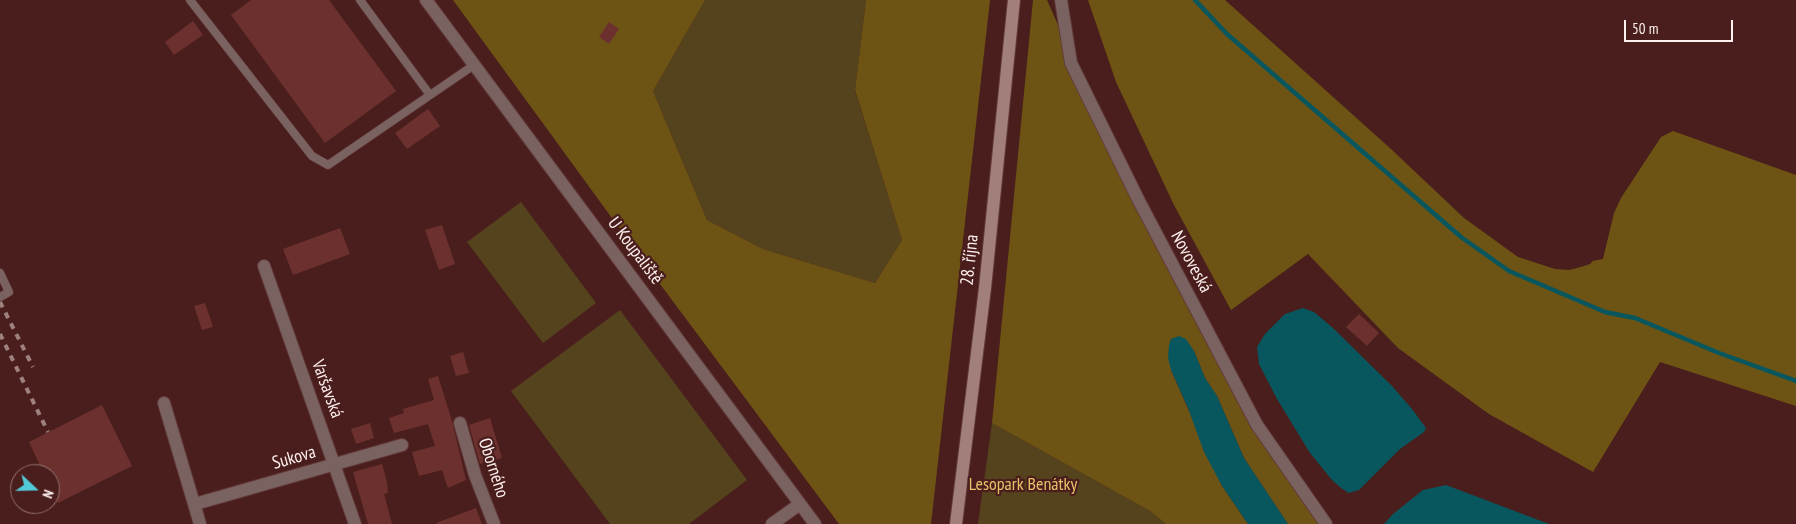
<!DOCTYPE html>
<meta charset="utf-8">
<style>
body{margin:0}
#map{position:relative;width:1796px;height:524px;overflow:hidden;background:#4a1e1c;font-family:"PT Sans Narrow",sans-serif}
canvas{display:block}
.north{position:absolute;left:10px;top:464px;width:50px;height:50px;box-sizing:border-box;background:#4a1e1c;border:1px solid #927270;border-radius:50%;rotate:111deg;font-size:14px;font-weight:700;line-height:20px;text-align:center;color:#fdf0ef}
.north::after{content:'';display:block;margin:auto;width:18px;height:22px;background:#52cbd8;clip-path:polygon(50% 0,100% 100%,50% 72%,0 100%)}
.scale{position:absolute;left:1624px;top:20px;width:109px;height:22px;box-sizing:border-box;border:2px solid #fdf0ef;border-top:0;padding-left:6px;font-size:15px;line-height:18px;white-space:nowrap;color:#fdf0ef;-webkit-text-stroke:4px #4a1e1c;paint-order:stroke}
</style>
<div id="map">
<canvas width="1796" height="524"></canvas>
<div class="north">N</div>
<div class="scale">50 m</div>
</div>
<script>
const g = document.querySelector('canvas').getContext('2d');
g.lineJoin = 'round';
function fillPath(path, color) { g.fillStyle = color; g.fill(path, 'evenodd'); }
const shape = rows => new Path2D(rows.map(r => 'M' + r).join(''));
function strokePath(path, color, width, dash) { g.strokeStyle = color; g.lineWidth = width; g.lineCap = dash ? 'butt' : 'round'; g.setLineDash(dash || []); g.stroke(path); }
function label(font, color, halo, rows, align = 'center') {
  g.font = font + ' "PT Sans Narrow",sans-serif'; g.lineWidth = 4.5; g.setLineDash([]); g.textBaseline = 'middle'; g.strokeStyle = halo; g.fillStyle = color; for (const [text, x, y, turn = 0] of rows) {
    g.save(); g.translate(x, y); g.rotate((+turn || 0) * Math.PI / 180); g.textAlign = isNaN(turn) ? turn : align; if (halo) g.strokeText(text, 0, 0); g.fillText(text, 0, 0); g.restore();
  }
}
const green = shape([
 [705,0,866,0,855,91,902,240,875,283,763,249,707,220,653,91],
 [521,202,596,303,543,343,467,242],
 [620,310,747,480,689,524,610,524,511,391],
 [992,423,1150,511,1166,524,978,524]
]);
const forest = shape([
 [453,0,705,0,653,91,707,220,763,249,875,283,902,240,855,90,866,0,990,0,931,524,839,524,660,284],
 [1033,0,1047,0,1137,205,1256,421,1325,524,1288,524,1244,458,1217,396,1205,378,1194,351,1171,370,1222,486,1248,524,1166,524,1150,511,992,423],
 [1088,0,1225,0,1391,149,1464,218,1518,257,1555,269,1569,270,1581,267,1590,264,1593,261,1603,259,1614,213,1621,198,1661,137,1673,131,1796,175,1796,406,1660,362,1593,472,1489,414,1398,348,1308,254,1231,310,1174,205,1116,82]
]);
const water = shape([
 [1303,308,1314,312,1333,328,1392,386,1412,409,1426,428,1424,432,1400,449,1359,490,1349,493,1341,488,1332,480,1310,453,1277,399,1259,364,1257,347,1265,334,1285,314],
 [1179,336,1186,339,1194,351,1205,378,1217,396,1244,458,1288,524,1248,524,1222,486,1204,452,1188,408,1171,370,1168,358,1169,345,1171,339],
 [1446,485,1549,524,1384,524,1393,514,1423,490]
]);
const stream = shape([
 [1195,0,1227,34,1461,237,1509,271,1605,312,1635,318,1719,353,1796,381]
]);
const building = shape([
 [251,0,329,0,396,91,325,143,231,15],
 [193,21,203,35,174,55,165,42],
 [609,22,619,29,609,44,599,37],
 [428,109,440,126,407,149,395,133],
 [442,225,455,264,439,270,425,230],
 [340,228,350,254,293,275,283,249],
 [205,303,213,327,202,330,194,306],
 [1359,314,1379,333,1367,346,1346,327],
 [463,352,469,373,456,376,450,356],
 [438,376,452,421,466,480,448,488,442,470,419,476,412,452,435,446,428,424,394,433,389,418,404,413,403,409,434,400,428,379],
 [102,405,132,466,58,503,50,485,50,474,44,474,29,442],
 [490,418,502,458,480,464,469,425],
 [370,423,374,438,356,444,351,429],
 [382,464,387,482,388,493,384,494,392,524,368,524,353,472],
 [476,508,482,524,437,524,436,523]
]);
const lane = shape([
 [190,0,312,156,328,165,474,65],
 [360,0,430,95],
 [0,273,9,292,0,297]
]);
const street = shape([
 [426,0,815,524],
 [1061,0,1071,63,1139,201,1257,425,1326,524],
 [264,266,355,524],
 [164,403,200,524],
 [460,423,475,475,494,524],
 [195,504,402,445],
 [772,524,800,504]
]);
const secondary = shape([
 [956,524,985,288,1014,0]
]);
const tram = shape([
 [952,524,982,288,1011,0]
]);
const rail = shape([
 [0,302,33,367],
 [0,334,48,432]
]);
const streetNames = [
 ["U Koupaliště",635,251,53],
 ["28. října",970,260,-84],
 ["Novoveská",1191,262,62],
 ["Varšavská",327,389,70],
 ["Sukova",294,458,-16],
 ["Oborného",493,468,72]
];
const parkNames = [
 ["Lesopark Benátky",1023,485]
];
fillPath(green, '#55431e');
fillPath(forest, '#6e5414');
fillPath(water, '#09575e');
strokePath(stream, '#09575e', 4.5);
fillPath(building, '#6c312e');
strokePath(lane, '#633b3a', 9);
strokePath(street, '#633b3a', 14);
strokePath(secondary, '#633b3a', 14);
strokePath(lane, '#796260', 8);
strokePath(street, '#796260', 12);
strokePath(secondary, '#a37f7b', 12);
strokePath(tram, '#9e807f', 1);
strokePath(rail, '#9e807f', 4, [6, 6]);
label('18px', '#fdf0ef', '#4a1e1c', streetNames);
label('18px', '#e9c06a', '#4a1e1c', parkNames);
</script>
